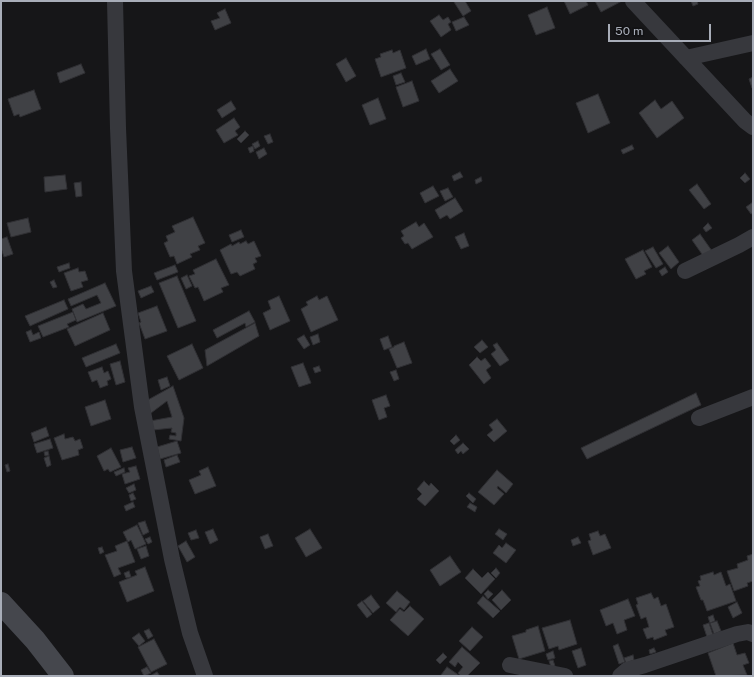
<!DOCTYPE html>
<style>
body{margin:0}
#map{position:relative;width:754px;height:677px;overflow:hidden;background:#161618;font-family:"Public Sans",sans-serif}
canvas{display:block}
.frame{position:absolute;inset:0;border:2px solid #a8adb8;pointer-events:none}
.scale{position:absolute;left:608px;top:24px;width:103px;height:18px;box-sizing:border-box;border:2px solid #a8adb8;border-top:0;padding-left:5px;font-size:12px;line-height:14px;white-space:nowrap;color:#a8adb8;-webkit-text-stroke:3px #111113;paint-order:stroke}
</style>
<div id="map">
<canvas width="754" height="677"></canvas>
<div class="frame"></div>
<div class="scale">50 m</div>
</div>
<script>
const g = document.querySelector('canvas').getContext('2d');
g.lineJoin = 'round';
function fillPath(path, color) { g.fillStyle = color; g.fill(path, 'evenodd'); }
const shape = rows => new Path2D(rows.map(r => 'M' + r).join(''));
function strokePath(path, color, width, dash) { g.strokeStyle = color; g.lineWidth = width; g.lineCap = dash ? 'butt' : 'round'; g.setLineDash(dash || []); g.stroke(path); }
const building = shape([
 [455,1,465,1,471,11,463,16,454,2,455,1],
 [564,1,586,1,588,5,570,14,564,1],
 [595,1,622,1,601,12,595,1],
 [691,1,697,1,698,4,693,6,691,1],
 [547,7,555,28,536,35,528,15,547,7],
 [225,9,231,23,215,30,211,21,220,18,217,13,225,9],
 [439,15,443,20,448,17,451,22,448,24,451,30,441,37,430,21,439,15],
 [464,17,469,25,456,31,452,22,464,17],
 [426,49,430,59,416,65,412,56,426,49],
 [440,49,450,65,441,70,431,54,440,49],
 [392,50,393,53,400,50,406,68,381,77,375,59,381,57,380,54,392,50],
 [346,58,356,76,346,82,336,64,346,58],
 [81,64,85,73,60,83,57,73,81,64],
 [450,69,458,81,439,93,431,81,450,69],
 [401,73,405,82,396,85,393,76,401,73],
 [753,77,753,88,752,88,749,79,753,77],
 [412,81,419,101,403,107,396,87,412,81],
 [34,90,41,109,20,117,19,114,14,116,8,99,34,90],
 [598,94,610,123,588,133,576,103,598,94],
 [378,98,386,119,370,125,362,105,378,98],
 [655,100,661,109,672,101,684,118,657,138,639,113,655,100],
 [231,101,236,109,222,118,217,110,231,101],
 [234,118,240,127,235,131,238,135,224,143,216,130,234,118],
 [245,131,249,135,241,143,237,139,245,131],
 [270,134,273,142,268,144,264,136,270,134],
 [258,141,260,146,255,149,252,144,258,141],
 [632,145,634,149,623,154,621,150,632,145],
 [253,146,254,151,250,153,248,148,253,146],
 [264,148,267,154,259,159,256,152,264,148],
 [460,172,463,177,454,181,452,176,460,172],
 [745,173,750,179,745,183,740,178,745,173],
 [65,175,67,189,45,192,44,177,65,175],
 [481,177,482,181,476,184,475,180,481,177],
 [81,182,82,196,76,197,74,183,81,182],
 [697,184,711,204,704,209,689,190,697,184],
 [433,186,439,196,425,203,420,193,433,186],
 [448,188,453,197,445,201,440,191,448,188],
 [455,198,463,211,450,219,447,215,440,219,435,210,455,198],
 [753,202,753,213,751,214,746,207,753,202],
 [193,217,205,243,198,246,200,250,190,254,192,257,177,264,174,256,170,257,164,243,168,241,166,236,175,232,172,226,193,217],
 [28,218,31,232,11,237,7,223,28,218],
 [416,222,419,227,424,223,433,237,412,249,408,243,405,244,401,238,404,236,401,231,416,222],
 [708,223,712,228,706,232,703,228,708,223],
 [241,230,244,237,232,242,229,235,241,230],
 [464,233,469,246,461,249,455,237,464,233],
 [700,234,712,251,704,257,692,240,700,234],
 [7,237,13,254,4,257,1,248,1,239,7,237],
 [246,241,248,244,254,241,261,256,255,258,257,262,253,264,255,269,240,276,237,272,231,274,220,250,231,244,232,246,239,242,240,244,246,241],
 [668,246,679,262,671,269,659,253,668,246],
 [653,247,663,264,656,268,645,251,653,247],
 [643,250,652,267,644,271,646,274,636,279,625,259,643,250],
 [216,259,229,285,221,288,223,292,204,301,198,287,195,288,189,276,195,274,193,270,216,259],
 [69,263,70,268,59,272,57,267,69,263],
 [175,265,178,272,157,280,154,273,175,265],
 [665,267,668,272,662,276,659,271,665,267],
 [78,268,79,272,85,271,88,280,81,282,83,287,71,291,64,273,78,268],
 [187,275,192,286,186,289,181,278,187,275],
 [177,276,196,321,178,328,159,283,177,276],
 [54,280,57,287,53,288,50,282,54,280],
 [105,283,116,306,77,322,72,309,83,304,86,309,101,303,97,295,71,306,68,299,105,283],
 [151,286,154,292,141,298,138,291,151,286],
 [279,296,290,321,270,330,263,313,271,309,268,301,279,296],
 [317,296,319,300,327,296,338,320,311,332,301,309,308,305,306,302,317,296],
 [64,300,68,309,30,326,25,316,64,300],
 [157,306,167,331,145,339,139,323,141,322,138,313,157,306],
 [249,311,255,322,246,327,245,323,217,338,213,330,249,311],
 [73,312,76,320,67,324,69,327,43,337,38,326,73,312],
 [103,313,110,330,75,346,67,329,103,313],
 [255,323,259,336,207,366,205,350,255,323],
 [31,330,33,335,39,332,41,338,30,342,26,332,31,330],
 [318,334,320,342,313,345,310,337,318,334],
 [304,335,310,345,304,349,297,339,304,335],
 [388,336,392,347,384,350,380,339,388,336],
 [482,340,488,347,480,353,474,347,482,340],
 [404,342,412,363,397,368,389,349,394,347,394,346,404,342],
 [497,343,509,360,500,366,491,354,496,350,493,345,497,343],
 [116,344,120,353,86,367,82,358,116,344],
 [192,344,203,368,179,380,167,356,192,344],
 [477,357,481,361,485,358,491,366,486,370,491,378,484,384,469,365,477,357],
 [120,361,125,382,116,385,110,364,120,361],
 [303,363,311,383,299,387,291,367,303,363],
 [319,366,321,371,315,373,313,368,319,366],
 [102,367,104,373,108,371,111,379,107,381,108,385,100,388,97,380,92,382,88,372,102,367],
 [396,370,399,379,394,381,390,372,396,370],
 [167,377,170,386,161,390,158,380,167,377],
 [173,386,184,418,181,441,169,439,170,435,176,436,176,433,171,432,172,428,153,430,150,421,172,417,167,401,151,413,146,401,173,386],
 [696,393,701,405,587,459,581,448,696,393],
 [386,395,390,406,384,408,387,417,379,420,372,400,386,395],
 [105,400,111,419,91,426,85,407,105,400],
 [497,419,507,431,494,442,487,435,493,430,489,425,497,419],
 [46,427,49,436,34,442,31,433,46,427],
 [64,434,65,439,73,437,75,441,80,439,83,448,78,450,79,455,62,460,54,438,64,434],
 [456,435,460,440,454,445,450,441,456,435],
 [50,439,53,448,37,453,34,444,50,439],
 [177,441,181,453,160,459,157,447,177,441],
 [463,443,469,449,463,454,461,451,458,454,455,450,463,443],
 [132,447,136,458,123,462,120,450,132,447],
 [111,448,121,467,110,472,108,469,104,471,97,456,111,448],
 [48,451,49,455,45,456,44,452,48,451],
 [177,455,180,462,166,467,164,460,177,455],
 [49,456,51,465,47,467,44,458,49,456],
 [8,464,10,471,7,472,5,465,8,464],
 [136,466,140,479,125,484,122,474,130,472,128,468,136,466],
 [208,467,216,486,195,494,189,480,201,475,199,471,208,467],
 [124,468,125,472,116,476,114,472,124,468],
 [497,470,513,484,506,493,498,486,497,488,504,494,494,505,478,492,497,470],
 [424,481,429,486,431,483,439,491,425,506,417,499,422,494,417,489,424,481],
 [134,484,136,490,129,493,126,488,134,484],
 [133,493,136,499,131,501,129,495,133,493],
 [469,493,476,499,473,503,466,496,469,493],
 [133,502,135,507,126,511,124,506,133,502],
 [470,503,477,507,475,512,467,507,470,503],
 [145,521,149,532,143,535,138,523,145,521],
 [137,525,146,544,135,549,131,540,128,542,123,532,137,525],
 [213,529,218,540,210,544,205,532,213,529],
 [310,529,322,548,306,557,295,538,310,529],
 [499,529,507,534,503,540,495,534,499,529],
 [196,530,199,538,191,540,188,533,196,530],
 [598,531,600,536,605,534,611,548,593,555,588,541,591,540,589,534,598,531],
 [268,534,273,546,265,549,260,537,268,534],
 [150,537,152,542,148,544,145,539,150,537],
 [578,537,581,543,573,546,571,540,578,537],
 [127,541,135,562,118,568,121,574,114,577,105,555,117,551,115,546,127,541],
 [186,541,195,557,187,562,178,546,186,541],
 [506,543,516,550,506,563,493,553,499,545,502,548,506,543],
 [146,546,149,556,141,559,137,549,146,546],
 [102,547,104,552,100,554,98,548,102,547],
 [753,554,753,581,747,583,748,586,734,591,727,571,738,568,737,564,748,560,747,556,753,554],
 [450,556,461,572,440,586,430,570,450,556],
 [145,567,154,591,127,602,119,582,137,575,135,571,145,567],
 [496,568,500,573,496,578,491,573,496,568],
 [473,569,482,578,488,572,495,579,481,594,465,578,473,569],
 [129,571,131,577,126,578,124,573,129,571],
 [713,572,714,575,721,572,726,586,730,584,736,601,707,611,703,600,701,600,696,587,700,586,698,581,701,580,700,576,713,572],
 [488,590,493,594,488,599,484,594,488,590],
 [502,590,511,600,501,610,492,600,502,590],
 [397,591,410,602,404,610,400,607,396,612,386,603,397,591],
 [651,593,654,599,658,597,661,606,666,604,674,627,665,630,667,635,654,640,653,637,647,639,643,629,649,627,646,617,641,619,636,605,638,604,636,598,651,593],
 [371,595,380,607,373,613,363,601,371,595],
 [483,596,500,611,493,618,477,603,483,596],
 [628,599,635,616,624,620,627,630,617,634,613,623,606,626,600,610,628,599],
 [362,601,372,614,367,618,357,605,362,601],
 [737,602,742,613,733,618,728,607,737,602],
 [410,606,424,619,408,636,390,620,400,609,404,612,410,606],
 [713,615,715,621,710,623,708,617,713,615],
 [570,620,577,644,559,650,558,646,549,649,542,628,570,620],
 [717,621,721,631,714,634,710,623,717,621],
 [709,623,713,635,707,637,703,625,709,623],
 [538,626,545,651,519,659,512,636,526,632,526,630,538,626],
 [472,627,483,637,470,651,459,641,472,627],
 [149,629,153,636,148,639,144,631,149,629],
 [139,633,145,641,139,646,132,638,139,633],
 [154,639,167,664,151,672,138,647,154,639],
 [733,643,737,655,745,653,749,663,743,665,747,675,716,676,708,653,733,643],
 [618,644,625,662,619,664,613,646,618,644],
 [462,647,480,663,467,676,461,676,458,673,463,667,458,662,455,667,449,662,462,647],
 [581,648,586,665,578,668,572,651,581,648],
 [654,648,656,652,650,654,649,650,654,648],
 [553,651,555,658,548,660,546,654,553,651],
 [443,653,447,657,440,664,436,660,443,653],
 [633,655,634,660,626,663,624,658,633,655],
 [553,660,555,666,551,667,549,661,553,660],
 [147,667,151,673,144,676,141,670,147,667],
 [447,667,460,676,443,676,441,675,447,667],
 [157,672,160,676,150,676,157,672]
]);
const minor = shape([
 [115,1,118,128,124,271,142,407,172,559,190,633,205,676],
 [633,1,745,121,753,127],
 [686,58,753,43],
 [685,271,739,245,753,237],
 [699,418,753,397],
 [510,665,565,676],
 [620,676,627,670,645,665,737,634,748,632,753,634]
]);
const secondary = shape([
 [1,603,35,640,63,676]
]);
fillPath(building, '#404145');
strokePath(building, '#303034', 1);
strokePath(minor, '#37383d', 16);
strokePath(secondary, '#45474d', 22);
</script>
